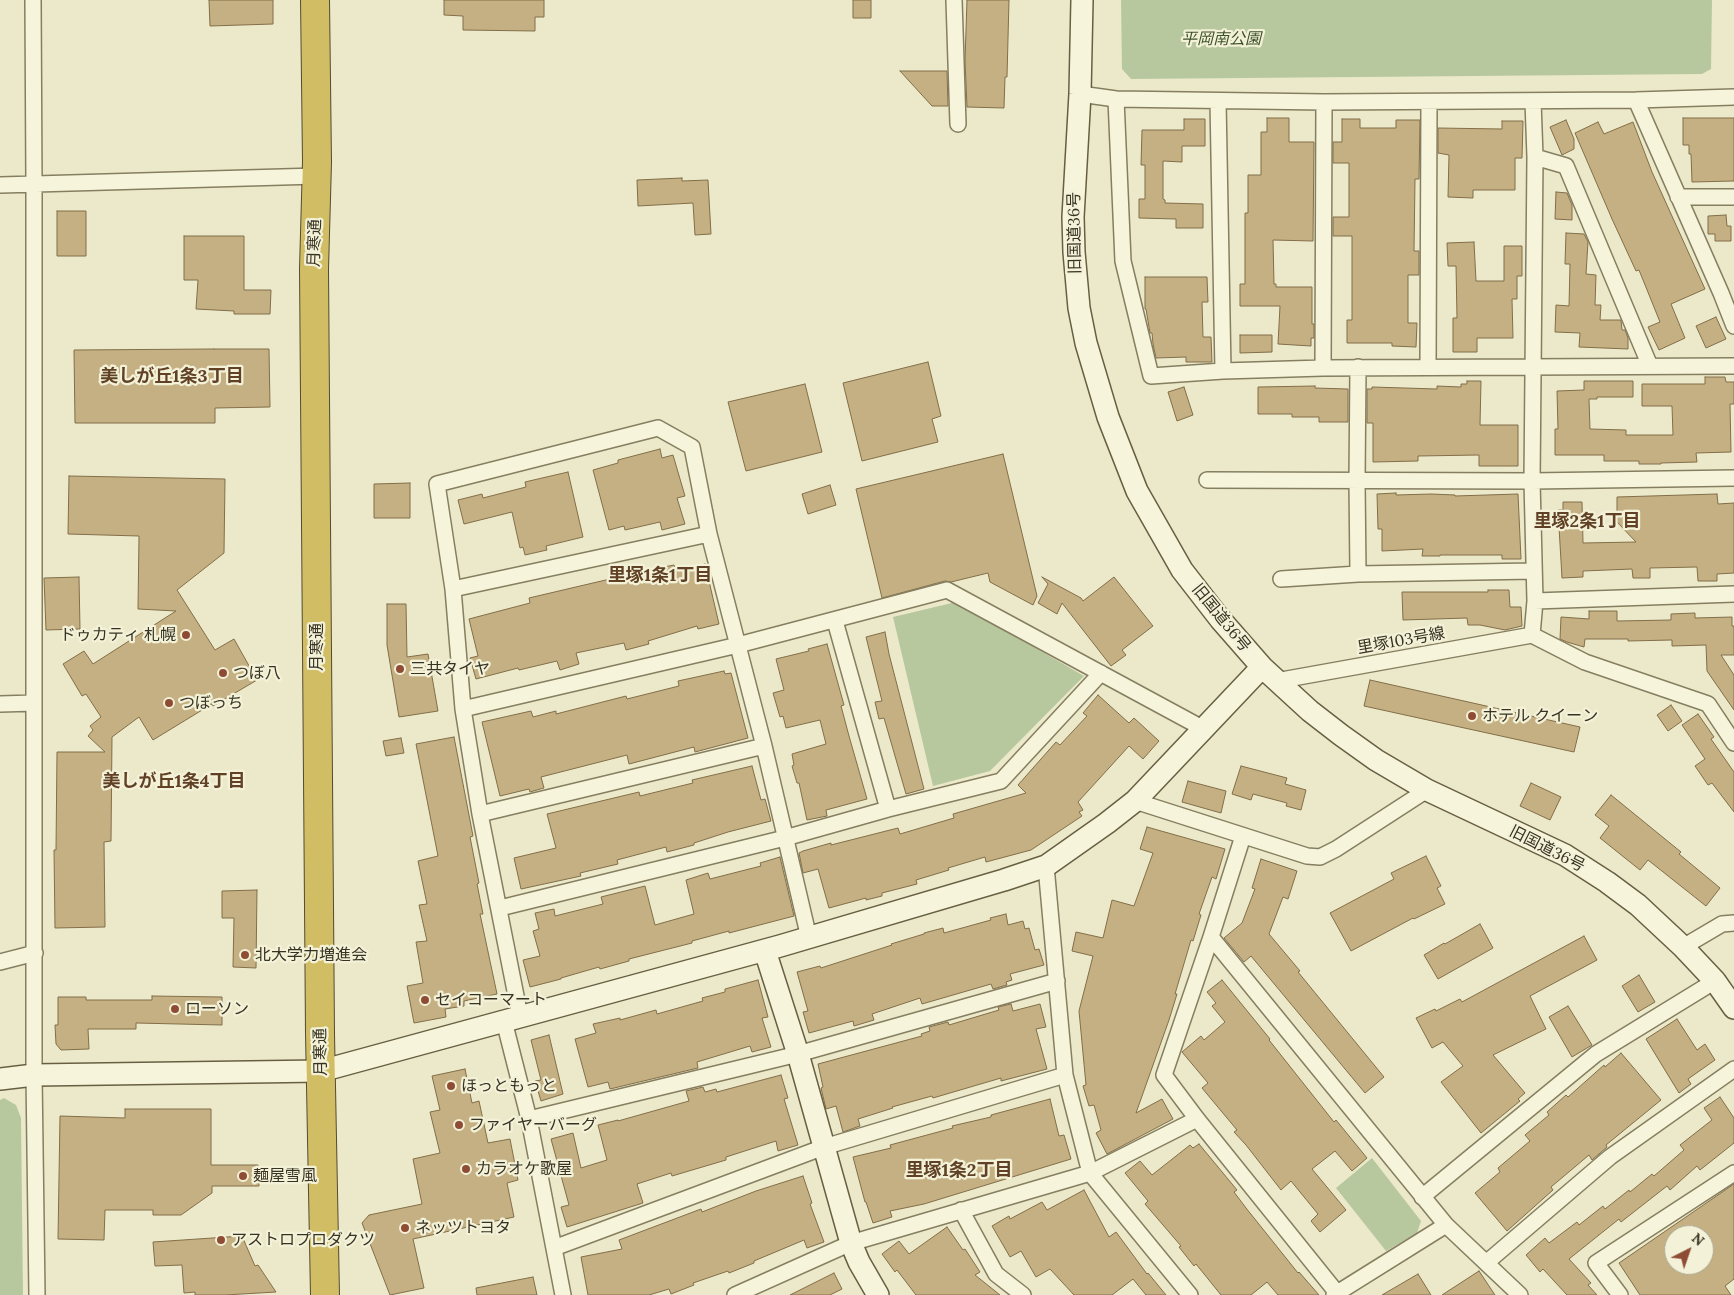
<!DOCTYPE html>
<meta charset="utf-8">
<style>
body{margin:0}
#map{position:relative;width:1734px;height:1295px;overflow:hidden;background:#ebe9c9;font-family:Lora,serif}
canvas{display:block}
.north{position:absolute;left:1664px;top:1225px;width:50px;height:50px;box-sizing:border-box;background:#f3f2d8;border:1px solid #a8a58f;border-radius:50%;rotate:41deg;font-size:14px;font-weight:700;line-height:20px;text-align:center;color:#383222}
.north::after{content:'';display:block;margin:auto;width:18px;height:22px;background:#8f4c35;clip-path:polygon(50% 0,100% 100%,50% 72%,0 100%)}
</style>
<div id="map">
<canvas width="1734" height="1295"></canvas>
<div class="north">N</div>
</div>
<script>
const g = document.querySelector('canvas').getContext('2d');
g.lineJoin = 'round';
function fillPath(path, color) { g.fillStyle = color; g.fill(path, 'evenodd'); }
const shape = rows => new Path2D(rows.map(r => 'M' + r).join(''));
function strokePath(path, color, width, dash) { g.strokeStyle = color; g.lineWidth = width; g.lineCap = dash ? 'butt' : 'round'; g.setLineDash(dash || []); g.stroke(path); }
function label(font, color, halo, rows, align = 'center') {
  g.font = font + ' Lora,"Noto Sans JP",serif'; g.lineWidth = 4.5; g.setLineDash([]); g.textBaseline = 'middle'; g.strokeStyle = halo; g.fillStyle = color; for (const [text, x, y, turn = 0] of rows) {
    g.save(); g.translate(x, y); g.rotate((+turn || 0) * Math.PI / 180); g.textAlign = isNaN(turn) ? turn : align; if (halo) g.strokeText(text, 0, 0); g.fillText(text, 0, 0); g.restore();
  }
}
const green = shape([
 [1121,0,1712,0,1711,69,1702,74,1131,79,1122,69],
 [956,602,1084,676,990,771,933,786,893,617],
 [4,1098,16,1105,21,1118,23,1295,0,1295,0,1100],
 [1372,1158,1421,1221,1417,1233,1386,1251,1336,1188]
]);
const building = shape([
 [209,0,273,0,273,24,210,26,209,0],
 [444,0,544,0,544,17,535,17,535,31,463,30,463,16,444,15,444,0],
 [853,0,871,0,871,18,853,18,853,0],
 [967,0,1009,0,1007,77,1005,77,1004,108,967,107,965,61,967,0],
 [900,71,947,71,948,106,932,106,900,71],
 [1267,118,1289,118,1289,142,1314,142,1313,241,1273,240,1274,284,1276,284,1276,287,1312,287,1312,324,1314,324,1314,338,1311,338,1311,346,1278,344,1280,306,1240,306,1240,284,1245,284,1245,213,1248,213,1248,175,1261,175,1261,132,1267,132,1267,118],
 [1683,118,1734,118,1734,181,1692,182,1691,154,1689,154,1689,145,1683,145,1683,118],
 [1184,119,1205,119,1205,146,1182,146,1182,162,1163,161,1163,199,1165,200,1165,203,1203,204,1203,228,1176,228,1176,219,1139,218,1139,199,1145,199,1145,165,1141,165,1142,130,1184,130,1184,119],
 [1342,119,1360,119,1360,128,1396,128,1396,120,1420,120,1419,179,1415,179,1414,251,1419,251,1419,275,1408,275,1408,323,1417,323,1416,347,1392,346,1392,343,1347,343,1347,320,1352,320,1352,236,1333,236,1333,217,1349,217,1349,163,1333,163,1333,142,1342,142,1342,119],
 [1566,120,1574,139,1574,149,1562,155,1550,127,1566,120],
 [1502,121,1523,121,1522,158,1515,158,1515,190,1473,190,1473,198,1448,197,1449,155,1438,153,1438,128,1502,129,1502,121],
 [1598,122,1604,134,1633,122,1652,172,1705,289,1671,304,1685,338,1659,350,1648,327,1660,322,1639,270,1636,271,1612,219,1575,133,1598,122],
 [682,178,682,181,708,180,711,234,695,235,693,203,638,206,637,180,682,178],
 [1556,192,1567,193,1572,205,1572,220,1555,219,1556,192],
 [57,211,86,211,86,256,57,256,57,211],
 [1726,215,1727,226,1731,226,1731,241,1715,241,1715,234,1708,234,1708,216,1726,215],
 [1566,233,1584,234,1588,242,1586,274,1596,275,1595,305,1601,305,1600,320,1621,320,1622,330,1625,330,1628,338,1628,349,1579,347,1580,333,1555,332,1556,305,1569,306,1570,264,1565,264,1566,233],
 [184,236,244,236,244,290,271,290,270,314,234,314,234,311,196,309,198,280,184,280,184,236],
 [1474,242,1476,281,1504,281,1504,246,1522,246,1522,276,1517,276,1517,299,1512,299,1513,338,1477,338,1477,352,1453,352,1453,318,1457,318,1456,266,1448,266,1447,243,1474,242],
 [1145,277,1207,277,1208,302,1202,302,1203,337,1211,337,1212,362,1186,362,1186,357,1156,358,1153,344,1152,333,1150,333,1146,309,1145,309,1145,277],
 [1716,317,1726,339,1706,348,1696,326,1716,317],
 [1240,335,1272,335,1272,352,1240,353,1240,335],
 [214,349,269,349,270,407,215,408,215,423,75,423,74,350,214,349],
 [928,362,941,416,932,419,938,442,862,461,843,383,928,362],
 [1705,377,1725,377,1726,382,1734,382,1734,404,1730,404,1731,452,1696,453,1697,462,1661,463,1661,464,1639,464,1639,461,1604,461,1604,455,1555,455,1555,429,1558,429,1557,391,1584,390,1584,381,1633,381,1633,397,1597,397,1597,399,1589,399,1590,429,1626,430,1626,435,1673,435,1672,406,1642,406,1642,384,1705,384,1705,377],
 [1467,381,1481,381,1480,425,1518,425,1518,466,1479,466,1479,455,1418,456,1418,461,1373,462,1373,423,1367,423,1367,389,1372,389,1372,387,1437,389,1437,386,1461,387,1461,384,1467,384,1467,381],
 [805,384,822,452,746,471,728,402,805,384],
 [1315,386,1315,388,1348,389,1348,422,1319,422,1319,417,1292,417,1292,414,1258,414,1258,387,1315,386],
 [1184,387,1193,415,1177,421,1168,392,1184,387],
 [660,449,662,458,673,455,685,496,677,498,685,524,662,530,660,522,625,530,624,526,609,530,593,470,618,463,618,460,660,449],
 [1003,454,1037,596,1033,605,990,582,988,573,951,582,945,581,882,598,856,489,1003,454],
 [568,472,583,537,546,546,547,550,525,555,523,547,520,548,512,512,464,524,458,500,482,494,483,498,526,487,525,482,568,472],
 [69,476,225,479,224,553,177,590,215,650,234,639,257,680,213,706,212,704,153,740,139,717,112,737,111,841,104,842,105,927,55,928,54,850,56,850,57,752,105,752,88,736,93,730,90,726,101,717,86,694,82,696,63,664,84,651,93,664,176,611,138,609,139,536,68,534,69,476],
 [410,483,410,518,374,518,374,484,410,483],
 [830,485,836,505,808,514,802,494,830,485],
 [1396,493,1396,495,1431,494,1455,495,1455,496,1518,494,1521,559,1502,559,1502,555,1440,555,1440,556,1422,556,1423,549,1382,551,1382,529,1378,529,1377,494,1396,493],
 [1717,494,1718,504,1734,503,1734,573,1717,574,1717,581,1698,581,1697,567,1650,568,1650,578,1633,578,1632,569,1583,571,1583,577,1562,578,1558,510,1563,510,1563,502,1582,502,1583,543,1636,542,1617,522,1617,497,1717,494],
 [705,564,719,624,698,629,697,626,648,641,649,644,626,650,624,643,576,653,579,664,560,670,557,661,519,670,518,668,476,679,470,658,478,656,469,619,530,603,529,598,644,571,674,565,676,571,705,564],
 [79,577,80,629,46,630,44,578,79,577],
 [1042,577,1081,598,1083,601,1114,577,1153,626,1122,650,1126,655,1111,666,1062,603,1057,614,1038,603,1048,584,1042,577],
 [1488,590,1509,590,1510,607,1521,607,1522,626,1505,630,1480,625,1468,625,1467,618,1403,620,1402,592,1488,592,1488,590],
 [387,604,406,604,407,657,428,654,438,711,399,717,387,645,387,604],
 [1589,611,1617,611,1617,621,1671,620,1671,614,1695,613,1695,618,1732,617,1732,626,1734,626,1734,655,1721,655,1734,675,1734,710,1707,671,1706,645,1672,646,1672,640,1628,641,1628,639,1585,639,1584,647,1567,642,1560,639,1561,617,1589,619,1589,611],
 [885,632,889,654,924,789,906,794,884,718,879,719,875,702,882,701,866,637,885,632],
 [827,644,844,705,841,706,849,736,867,799,826,810,827,816,807,820,799,783,797,783,792,766,794,765,792,754,826,744,820,720,786,728,783,716,780,717,773,693,784,690,776,659,809,651,808,649,827,644],
 [724,671,725,674,731,673,748,738,695,752,694,747,629,764,627,755,541,777,544,788,530,792,529,789,500,796,482,722,531,711,533,717,556,711,556,714,626,696,627,699,679,686,678,681,724,671],
 [1370,680,1580,727,1574,752,1364,706,1370,680],
 [1098,695,1129,723,1134,718,1159,741,1143,759,1129,746,1078,802,1083,810,1079,812,1082,816,1031,850,986,862,985,857,948,868,949,870,916,880,917,884,882,893,882,896,866,900,866,898,829,908,818,869,803,873,799,853,803,851,831,843,831,845,898,828,900,834,954,818,953,814,1026,793,1018,785,1056,742,1060,745,1087,716,1083,713,1098,695],
 [1671,705,1682,721,1668,731,1657,715,1671,705],
 [1698,714,1714,737,1711,739,1734,772,1734,812,1712,783,1708,785,1695,766,1705,759,1682,725,1698,714],
 [454,737,473,836,470,837,479,883,477,884,483,914,480,914,497,994,464,1001,464,1006,445,1009,446,1017,414,1023,407,986,423,983,416,942,427,941,419,905,427,904,418,861,438,856,416,744,454,737],
 [401,738,404,753,386,756,383,741,401,738],
 [752,766,761,800,765,799,771,821,728,832,694,843,694,845,667,852,666,847,617,860,618,864,580,873,581,876,521,889,514,858,556,848,547,814,639,792,640,796,693,783,692,780,752,766],
 [1241,766,1287,778,1285,784,1306,790,1301,810,1286,806,1287,803,1253,794,1251,800,1232,794,1241,766],
 [1188,781,1226,791,1221,813,1182,802,1188,781],
 [1531,783,1561,797,1550,820,1520,806,1531,783],
 [1611,795,1681,852,1679,854,1720,888,1706,906,1648,860,1640,870,1600,838,1609,826,1595,815,1611,795],
 [1147,827,1225,849,1216,879,1212,877,1199,914,1201,915,1193,941,1191,940,1175,994,1177,994,1169,1020,1136,1113,1162,1099,1173,1119,1107,1154,1096,1133,1101,1130,1094,1105,1089,1106,1083,1086,1086,1085,1079,1011,1093,956,1072,951,1076,932,1103,938,1112,900,1134,906,1153,853,1140,849,1147,827],
 [1426,856,1441,886,1437,888,1445,904,1414,919,1413,918,1351,951,1330,913,1394,879,1391,873,1426,856],
 [780,857,794,916,729,933,729,931,692,941,692,943,629,959,629,961,600,969,599,967,561,978,561,979,530,987,523,960,540,956,533,931,539,929,535,913,554,909,555,916,603,904,601,897,645,886,655,925,694,914,686,880,708,873,710,879,761,866,760,863,780,857],
 [1261,859,1297,871,1288,899,1283,897,1269,934,1300,971,1298,972,1384,1077,1365,1093,1251,956,1244,962,1224,938,1242,923,1255,889,1252,888,1261,859],
 [257,890,256,968,233,967,234,918,222,918,222,891,257,890],
 [1006,914,1008,925,1023,921,1025,929,1029,928,1035,950,1039,949,1044,965,1010,974,1012,980,1006,982,1007,985,993,989,991,984,922,1004,920,998,872,1014,874,1020,854,1026,853,1021,809,1033,803,1012,808,1011,797,972,820,966,821,968,892,945,891,944,924,934,924,933,943,928,944,933,991,920,990,918,1006,914],
 [1480,924,1493,948,1438,979,1424,955,1444,943,1445,944,1480,924],
 [1584,936,1597,960,1530,996,1546,1029,1493,1055,1525,1093,1518,1099,1520,1101,1481,1133,1441,1082,1463,1066,1443,1042,1432,1048,1416,1018,1435,1009,1436,1011,1460,999,1462,1002,1584,936],
 [1639,975,1655,1002,1638,1012,1622,986,1639,975],
 [758,980,768,1017,762,1018,771,1047,752,1052,750,1046,697,1062,698,1068,610,1089,608,1082,588,1087,575,1039,596,1033,593,1024,620,1018,620,1020,656,1010,657,1014,703,1001,702,998,725,992,725,989,758,980],
 [1222,980,1270,1039,1269,1040,1334,1122,1336,1120,1367,1158,1352,1171,1335,1151,1312,1169,1346,1210,1320,1232,1311,1221,1318,1214,1291,1181,1281,1190,1246,1145,1234,1132,1237,1130,1202,1088,1208,1083,1182,1052,1201,1036,1204,1040,1225,1022,1212,1006,1216,1003,1207,992,1222,980],
 [152,996,222,997,222,1025,136,1023,136,1029,88,1029,89,1049,61,1050,56,1044,55,1025,58,1025,58,997,86,997,86,1000,152,1000,152,996],
 [1011,1004,1013,1011,1040,1004,1046,1027,1036,1029,1047,1069,1001,1081,1001,1078,933,1098,932,1096,892,1107,893,1108,858,1119,860,1126,843,1132,836,1106,826,1109,821,1088,823,1087,818,1064,922,1036,921,1034,930,1031,929,1027,948,1022,949,1025,999,1010,998,1007,1011,1004],
 [1568,1006,1592,1045,1572,1057,1549,1017,1568,1006],
 [1677,1019,1697,1050,1705,1044,1715,1060,1688,1079,1691,1084,1679,1093,1646,1039,1677,1019],
 [549,1035,563,1094,541,1101,535,1081,541,1080,531,1040,549,1035],
 [1621,1053,1661,1100,1606,1145,1607,1147,1592,1160,1589,1155,1551,1187,1553,1190,1507,1231,1475,1193,1500,1172,1498,1168,1530,1141,1525,1135,1549,1115,1547,1112,1566,1095,1568,1097,1604,1065,1605,1067,1621,1053],
 [465,1069,472,1103,479,1101,488,1143,510,1139,518,1180,507,1183,514,1217,413,1239,424,1288,390,1295,362,1223,369,1215,422,1204,413,1159,440,1153,430,1112,440,1110,432,1076,465,1069],
 [781,1075,788,1098,784,1099,798,1145,778,1151,776,1141,726,1157,726,1160,672,1176,671,1173,637,1184,643,1203,567,1227,561,1207,569,1205,551,1139,573,1133,581,1168,607,1160,598,1125,618,1120,618,1121,689,1101,686,1091,703,1087,705,1092,716,1089,717,1092,781,1075],
 [1720,1097,1734,1118,1734,1143,1700,1170,1697,1166,1670,1190,1667,1186,1621,1222,1619,1219,1569,1259,1591,1283,1588,1285,1597,1295,1567,1295,1543,1269,1540,1272,1526,1255,1545,1238,1549,1243,1577,1222,1579,1225,1603,1206,1605,1209,1629,1190,1630,1192,1652,1174,1654,1176,1684,1150,1680,1145,1712,1120,1704,1108,1720,1097],
 [1050,1099,1059,1136,1064,1135,1071,1159,924,1204,890,1211,892,1217,873,1223,866,1202,865,1202,853,1157,891,1148,890,1145,953,1128,952,1126,991,1117,991,1115,1050,1099],
 [125,1109,211,1109,211,1165,258,1165,259,1186,212,1186,212,1193,181,1215,153,1215,153,1210,105,1210,104,1240,58,1239,60,1116,125,1118,125,1109],
 [1199,1144,1237,1190,1234,1192,1246,1208,1298,1273,1299,1272,1319,1295,1278,1295,1267,1282,1251,1295,1221,1295,1196,1264,1194,1266,1179,1247,1181,1246,1145,1204,1148,1201,1125,1173,1140,1161,1152,1175,1190,1145,1193,1148,1199,1144],
 [803,1176,812,1203,810,1204,824,1242,807,1248,804,1240,754,1261,754,1263,729,1273,728,1271,693,1283,694,1285,671,1294,669,1289,649,1295,588,1295,581,1257,622,1249,619,1240,701,1209,702,1212,756,1191,803,1176],
 [1734,1184,1734,1279,1725,1286,1731,1295,1640,1295,1619,1263,1734,1184],
 [1674,1235,1704,1235,1704,1265,1674,1265,1674,1235],
 [1084,1190,1109,1237,1116,1232,1147,1274,1148,1273,1166,1295,1146,1295,1133,1279,1112,1295,1074,1295,1050,1269,1036,1277,1021,1251,1010,1257,992,1226,1009,1216,1010,1219,1042,1202,1047,1210,1084,1190],
 [947,1227,963,1250,965,1249,980,1272,975,1275,1000,1295,916,1295,897,1270,895,1272,882,1254,899,1241,909,1254,947,1227],
 [242,1236,255,1266,258,1265,276,1292,225,1295,195,1295,195,1292,184,1293,182,1265,155,1266,153,1242,242,1236],
 [1479,1271,1495,1295,1442,1295,1479,1271],
 [834,1273,842,1289,830,1295,790,1295,834,1273],
 [1418,1274,1431,1295,1382,1295,1418,1274],
 [533,1277,537,1295,477,1295,476,1288,533,1277]
]);
const street = shape([
 [33,0,34,185,34,1075,37,1295],
 [954,0,958,124],
 [1080,94,1116,99,1324,102,1636,100,1734,97],
 [1116,99,1123,261,1151,376,1223,371,1323,368,1734,366],
 [1636,100,1721,293,1734,326],
 [1218,101,1223,371],
 [1535,157,1566,166,1650,366],
 [0,185,317,176],
 [1678,197,1734,197],
 [1428,367,1429,102],
 [1323,368,1324,102],
 [1207,480,1532,481,1734,478],
 [1358,574,1357,481,1358,367],
 [1281,579,1358,574,1534,571],
 [453,589,709,534],
 [1535,601,1734,594],
 [835,621,888,809],
 [1532,635,1535,601,1532,481,1535,157,1533,101],
 [1532,635,1585,662,1708,704,1734,743],
 [1276,681,1532,635],
 [0,704,34,703],
 [463,709,738,645,947,590,1204,729],
 [1135,801,1307,856,1320,857,1336,849,1427,790],
 [480,814,764,746],
 [1243,836,1211,937,1164,1075,1197,1119,1337,1293],
 [1046,866,1065,1075,1090,1173,1190,1295],
 [500,908,785,838,888,809,1001,781,1101,673],
 [1211,937,1446,1225,1520,1295],
 [1683,947,1722,924,1734,923],
 [0,962,35,953],
 [520,1016,480,814,463,709,453,589,437,484,658,428,692,447,709,534,764,746,809,938],
 [504,1021,529,1119,563,1295],
 [529,1119,798,1054,1057,981],
 [1422,1197,1596,1054,1715,981],
 [961,1210,996,1274,1023,1295],
 [554,1248,824,1147,1065,1075],
 [1486,1263,1610,1157,1734,1069],
 [735,1295,851,1243,1090,1173,1197,1119],
 [1334,1295,1446,1225],
 [1620,1295,1596,1263,1734,1173]
]);
const secondary = shape([
 [1082,0,1080,94,1073,217,1074,252,1079,308,1086,343,1108,417,1137,491,1182,570,1220,619,1262,667,1310,711,1341,735,1376,760,1427,790,1565,855,1607,882,1638,905,1683,947,1715,981,1734,1008],
 [765,951,798,1054,851,1243,859,1262,878,1295],
 [0,1079,34,1075,321,1071,780,946,1004,880,1046,866,1107,823,1135,801,1262,667]
]);
const highway = shape([
 [315,0,317,162,314,269,320,1034,325,1295]
]);
const markers = [
 [186,635,5,"#8f4c35"],
 [400,669,5,"#8f4c35"],
 [223,673,5,"#8f4c35"],
 [169,703,5,"#8f4c35"],
 [1472,716,5,"#8f4c35"],
 [245,955,5,"#8f4c35"],
 [425,1000,5,"#8f4c35"],
 [175,1009,5,"#8f4c35"],
 [451,1086,5,"#8f4c35"],
 [459,1125,5,"#8f4c35"],
 [466,1169,5,"#8f4c35"],
 [243,1176,5,"#8f4c35"],
 [405,1228,5,"#8f4c35"],
 [221,1240,5,"#8f4c35"]
];
const parkNames = [
 ["平岡南公園",1221,39]
];
const streetNames = [
 ["旧国道36号",1075,233,-91],
 ["月寒通",315,243,-88],
 ["旧国道36号",1221,618,51],
 ["里塚103号線",1401,641,-10],
 ["月寒通",317,647,-90],
 ["旧国道36号",1547,849,27],
 ["月寒通",321,1052,-91]
];
const poiNames = [
 ["ドゥカティ 札幌",176,635,"right"],
 ["三共タイヤ",410,669],
 ["つぼ八",233,673],
 ["つぼっち",179,703],
 ["ホテル クイーン",1482,716],
 ["北大学力増進会",255,955],
 ["セイコーマート",435,1000],
 ["ローソン",185,1009],
 ["ほっともっと",461,1086],
 ["ファイヤーバーグ",469,1125],
 ["カラオケ歌屋",476,1169],
 ["麺屋雪風",253,1176],
 ["ネッツトヨタ",415,1228],
 ["アストロプロダクツ",231,1240]
];
const neighbourhoodNames = [
 ["美しが丘1条3丁目",172,377],
 ["里塚2条1丁目",1587,522],
 ["里塚1条1丁目",660,576],
 ["美しが丘1条4丁目",174,782],
 ["里塚1条2丁目",959,1171]
];
fillPath(green, '#b8c89e');
fillPath(building, '#c5b083');
strokePath(building, '#826e48', 1);
strokePath(street, '#867e60', 18);
strokePath(secondary, '#685f43', 24);
strokePath(highway, '#544b33', 30);
strokePath(street, '#f6f5dc', 15);
strokePath(secondary, '#f6f5dc', 21);
strokePath(highway, '#d1bd63', 28);
for (const [x, y, r, color] of markers) { const dot = new Path2D(); dot.arc(x, y, r, 0, 2 * Math.PI); g.fillStyle = color; g.fill(dot); strokePath(dot, '#f3f2d8', 2); }
label('italic 16px', '#3e522a', '#f3f2d8', parkNames);
label('16px', '#383222', '#f3f2d8', streetNames);
label('16px', '#383222', '#f3f2d8', poiNames, 'left');
label('bold 18px', '#604125', '#f3f2d8', neighbourhoodNames);
</script>
